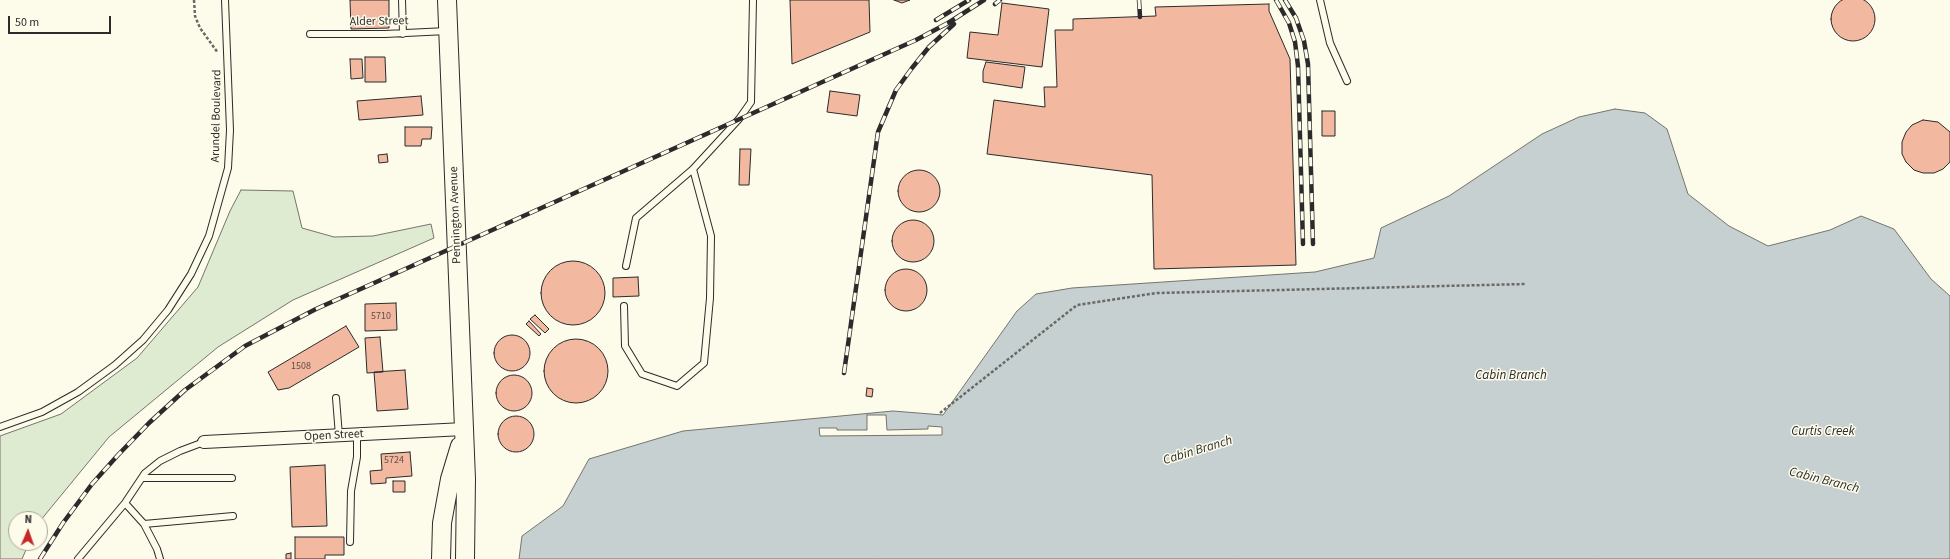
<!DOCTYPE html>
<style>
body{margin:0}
#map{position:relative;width:1950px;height:559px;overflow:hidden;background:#fdfbea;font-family:"Source Sans 3",sans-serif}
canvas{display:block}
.north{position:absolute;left:8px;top:511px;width:40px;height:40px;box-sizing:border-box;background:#fdfbea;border:1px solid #a9a89e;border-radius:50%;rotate:2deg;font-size:11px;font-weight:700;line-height:16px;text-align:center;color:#2b2b2b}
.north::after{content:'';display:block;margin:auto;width:14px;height:18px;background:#c62828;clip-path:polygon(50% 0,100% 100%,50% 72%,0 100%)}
.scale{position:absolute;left:8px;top:16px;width:103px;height:18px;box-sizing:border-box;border:2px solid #2b2b2b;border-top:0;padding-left:5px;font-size:12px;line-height:14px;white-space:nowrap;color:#2b2b2b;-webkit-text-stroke:3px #fdfbea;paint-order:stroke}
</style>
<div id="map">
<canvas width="1950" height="559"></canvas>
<div class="north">N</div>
<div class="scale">50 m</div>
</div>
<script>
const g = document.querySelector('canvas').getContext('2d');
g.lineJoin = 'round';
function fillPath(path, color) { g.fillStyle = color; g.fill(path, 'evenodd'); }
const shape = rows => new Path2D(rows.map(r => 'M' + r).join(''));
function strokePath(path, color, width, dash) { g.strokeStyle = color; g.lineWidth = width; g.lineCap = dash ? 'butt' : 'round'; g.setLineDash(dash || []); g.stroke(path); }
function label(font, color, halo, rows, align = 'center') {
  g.font = font + ' "Source Sans 3",sans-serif'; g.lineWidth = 3; g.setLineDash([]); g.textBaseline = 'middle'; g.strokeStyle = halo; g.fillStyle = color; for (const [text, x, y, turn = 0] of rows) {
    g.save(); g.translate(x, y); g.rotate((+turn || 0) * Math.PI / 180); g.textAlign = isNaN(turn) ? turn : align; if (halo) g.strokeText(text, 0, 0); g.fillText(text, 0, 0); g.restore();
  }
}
const green = shape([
 [241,190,293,191,302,228,334,237,373,236,431,224,434,238,293,300,218,347,109,437,40,521,40,519,16,519,16,543,29,543,22,559,0,559,0,436,61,414,137,358,198,287,230,211,241,190]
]);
const water = shape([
 [1615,109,1645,113,1667,129,1688,194,1729,226,1768,246,1830,230,1861,216,1894,229,1931,279,1950,296,1950,559,519,559,522,536,563,506,589,459,683,431,893,411,943,415,1017,311,1036,294,1072,288,1315,272,1374,258,1381,228,1449,196,1542,134,1579,117,1615,109]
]);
const pier = shape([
 [867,415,886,415,887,430,928,429,928,426,942,427,942,435,820,436,819,428,837,428,837,430,867,430,867,415]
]);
const building = shape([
 '1831 19a22 22 0 1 1 44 0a22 22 0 1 1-44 0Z',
 [350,0,389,0,389,28,351,29,350,0],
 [790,0,869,0,870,32,792,64,790,0],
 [894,0,910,0,902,3,894,0],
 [1002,3,1049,9,1042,67,967,58,970,32,998,35,1002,3],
 [1269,4,1269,11,1290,59,1296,265,1154,269,1152,175,987,154,994,100,1045,107,1044,87,1057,87,1055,30,1073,30,1073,19,1156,16,1155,7,1269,4],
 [365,57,385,57,386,82,365,82,365,57],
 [350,59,362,59,363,78,351,79,350,59],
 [986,62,1025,67,1022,88,983,82,983,71,986,62],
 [830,91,860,95,857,116,827,112,830,91],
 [421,96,423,115,359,120,357,101,421,96],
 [1322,111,1335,111,1335,136,1322,136,1322,111],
 [1923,120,1938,122,1950,132,1950,162,1943,169,1934,173,1923,173,1914,170,1906,162,1902,154,1902,142,1906,132,1912,125,1923,120],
 [405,127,432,127,431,139,422,139,421,146,405,146,405,127],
 [740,149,751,149,749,185,739,185,740,149],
 [387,154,388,162,379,163,378,155,387,154],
 '898 191a21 21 0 1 1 42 0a21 21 0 1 1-42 0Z',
 '892 241a21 21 0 1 1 42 0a21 21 0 1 1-42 0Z',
 '541 293a32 32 0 1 1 64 0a32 32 0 1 1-64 0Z',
 '885 290a21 21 0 1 1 42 0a21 21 0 1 1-42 0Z',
 [638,277,639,296,613,297,613,278,638,277],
 [396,303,397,330,365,331,365,304,396,303],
 [535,315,549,329,545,333,530,319,535,315],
 [529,321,541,334,539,336,526,324,529,321],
 [346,326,359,347,289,388,278,390,268,372,346,326],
 '494 353a18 18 0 1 1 36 0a18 18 0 1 1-36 0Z',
 [380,337,383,372,367,373,365,338,380,337],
 '544 371a32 32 0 1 1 64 0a32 32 0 1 1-64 0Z',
 [405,370,408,409,377,411,374,372,405,370],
 '496 393a18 18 0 1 1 36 0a18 18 0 1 1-36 0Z',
 [867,388,873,389,872,397,866,396,867,388],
 '498 434a18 18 0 1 1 36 0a18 18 0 1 1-36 0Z',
 [410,452,412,476,386,478,386,483,371,484,370,471,382,470,381,454,410,452],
 [325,465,327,526,292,527,290,467,325,465],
 [393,481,405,481,405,492,393,492,393,481],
 [295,537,344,537,344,555,325,555,325,559,295,559,295,537],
 [291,553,291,559,286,559,286,554,291,553]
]);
const path = shape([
 [194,0,195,16,200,28,218,53],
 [940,413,1077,305,1157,293,1526,284]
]);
const service = shape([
 [402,0,403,34],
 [1320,0,1330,43,1347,81],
 [310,34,385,34,447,31],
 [626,266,636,218,693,169,739,119,751,102,753,0],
 [624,306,625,346,642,374,677,386,704,363,710,298,711,236,693,169],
 [336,398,339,436],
 [0,427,42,412,78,392,115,365,143,340,168,310,191,274,209,236,228,168,230,130,225,0],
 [142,478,232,478],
 [125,503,144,524,157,549,160,559],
 [144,524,233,516],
 [350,542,351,491,357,457,357,435],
 [78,559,125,503,145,473,160,461,180,451,204,442]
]);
const minor = shape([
 [204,442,464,429]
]);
const secondary = shape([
 [447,0,466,479,465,559],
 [441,559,442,523,450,479,460,446]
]);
const rail = shape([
 [1139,0,1140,17],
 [1276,0,1289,23,1295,42,1298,66,1303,244],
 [1285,0,1296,18,1304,41,1308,64,1313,244],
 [995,4,1000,0],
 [936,20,969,0],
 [844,373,878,132,896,90,912,68,929,47,954,24],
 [40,559,63,523,92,484,118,455,149,423,185,390,245,346,316,309,916,40,948,23,984,0]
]);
const numberNames = [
 ["5710",381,317],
 ["1508",301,367],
 ["5724",394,461]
];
const streetNames = [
 ["Alder Street",379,22,-1],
 ["Arundel Boulevard",217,116,-89],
 ["Pennington Avenue",456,215,-92],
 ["Open Street",334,436,-3]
];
const waterNames = [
 ["Cabin Branch",1511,376],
 ["Curtis Creek",1823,432],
 ["Cabin Branch",1198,451,-17],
 ["Cabin Branch",1824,481,14]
];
fillPath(green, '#deebd1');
strokePath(green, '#74746e', 1);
fillPath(water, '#c7d0d0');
strokePath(water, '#74746e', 1);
fillPath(pier, '#fdfbea');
strokePath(pier, '#74746e', 1);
fillPath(building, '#f2b8a0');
strokePath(building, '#2b2b2b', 1);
strokePath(service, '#2b2b2b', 8);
strokePath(minor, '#2b2b2b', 14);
strokePath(secondary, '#2b2b2b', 20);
strokePath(path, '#6a6964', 2.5, [3, 2]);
strokePath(service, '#fdfbea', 6);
strokePath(minor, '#fdfbea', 12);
strokePath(secondary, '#fdfbea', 18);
strokePath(rail, '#2b2b2b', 4.5);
strokePath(rail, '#fdfbea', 3, [9]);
label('10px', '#5d4e48', null, numberNames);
label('12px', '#2b2b2b', '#fdfbea', streetNames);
label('italic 13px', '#2b2b2b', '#fdfbea', waterNames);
</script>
